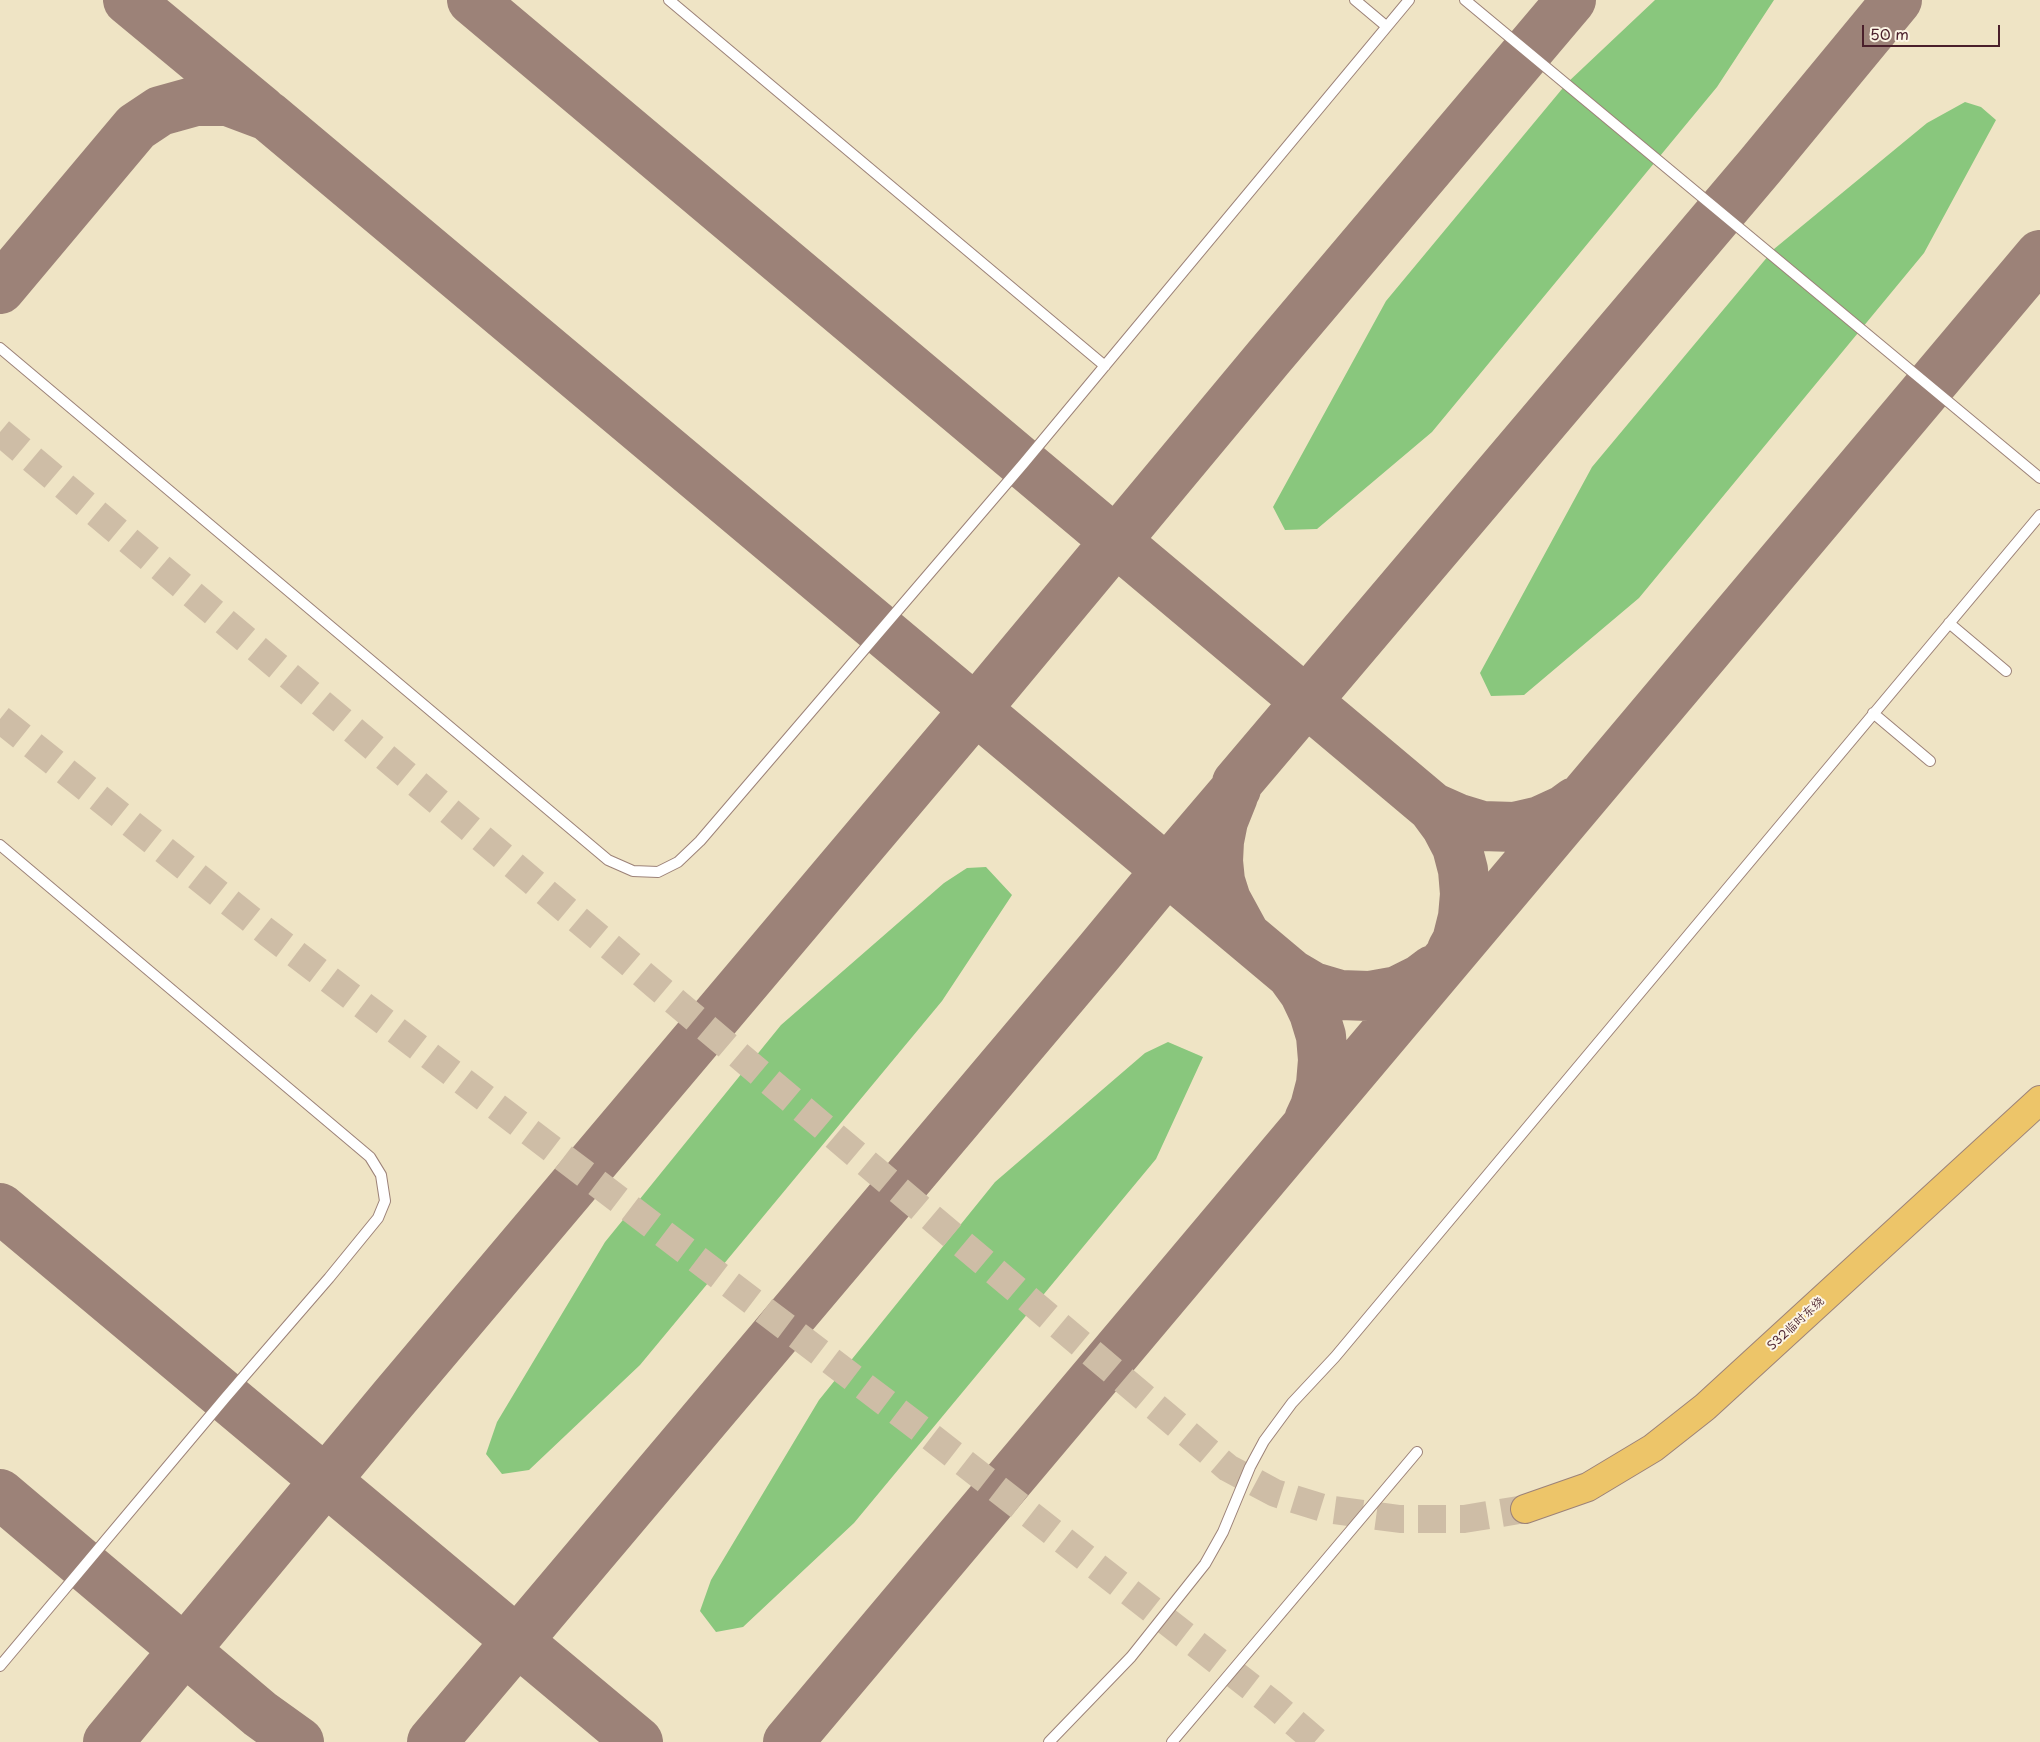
<!DOCTYPE html>
<meta charset="utf-8">
<style>
body{margin:0}
#map{position:relative;width:2040px;height:1742px;overflow:hidden;background:#efe4c5;font-family:"Playpen Sans",sans-serif}
canvas{display:block}
.scale{position:absolute;left:1862px;top:25px;width:138px;height:22px;box-sizing:border-box;border:2px solid #4a1f2b;border-top:0;padding-left:6px;font-size:15px;line-height:18px;white-space:nowrap;color:#4a1f2b;-webkit-text-stroke:4px #fcf5e5;paint-order:stroke}
</style>
<div id="map">
<canvas width="2040" height="1742"></canvas>
<div class="scale">50 m</div>
</div>
<script>
const g = document.querySelector('canvas').getContext('2d');
g.lineJoin = 'round';
function fillPath(path, color) { g.fillStyle = color; g.fill(path, 'evenodd'); }
const shape = rows => new Path2D(rows.map(r => 'M' + r).join(''));
function strokePath(path, color, width, dash) { g.strokeStyle = color; g.lineWidth = width; g.lineCap = dash ? 'butt' : 'round'; g.setLineDash(dash || []); g.stroke(path); }
function label(font, color, halo, rows, align = 'center') {
  g.font = font + ' "Playpen Sans","LXGW WenKai TC",sans-serif'; g.lineWidth = 4; g.setLineDash([]); g.textBaseline = 'middle'; g.strokeStyle = halo; g.fillStyle = color; for (const [text, x, y, turn = 0] of rows) {
    g.save(); g.translate(x, y); g.rotate((+turn || 0) * Math.PI / 180); g.textAlign = isNaN(turn) ? turn : align; if (halo) g.strokeText(text, 0, 0); g.fillText(text, 0, 0); g.restore();
  }
}
const green = shape([
 [1655,0,1774,0,1717,87,1432,432,1317,529,1285,530,1273,507,1386,301,1567,83],
 [1965,102,1981,107,1996,120,1924,253,1639,598,1524,695,1491,696,1480,673,1592,467,1774,249,1927,123],
 [986,867,1012,895,942,1001,640,1365,529,1470,502,1474,486,1454,497,1422,605,1242,781,1025,944,883,967,868],
 [1168,1042,1203,1057,1156,1159,854,1523,743,1627,716,1632,700,1611,711,1580,819,1400,995,1182,1145,1053]
]);
const taxiway = shape([
 [128,0,262,111],
 [472,0,1432,807,1446,826,1457,847,1463,870,1465,894,1463,917,1457,941,1452,950],
 [0,289,136,127,160,111,196,101,228,101,268,116,1291,974,1313,987,1340,995,1369,996,1397,991,1421,979,1433,970],
 [1233,796,1223,821,1219,841,1218,861,1220,881,1226,900,1244,933],
 [1432,807,1459,819,1482,826,1514,827,1540,821,1564,810,1575,802],
 [1291,974,1304,992,1314,1013,1321,1036,1323,1060,1321,1084,1315,1107,1309,1120],
 [0,1208,638,1742],
 [0,1494,260,1714,299,1742],
 [108,1742,394,1398,975,710,1269,357,1571,0],
 [432,1742,1099,952,1166,871,1236,789,1237,783,1760,166,1897,0],
 [788,1742,2040,255]
]);
const highwayTunnel = shape([
 [0,432,1228,1468,1275,1493,1326,1509,1400,1519,1464,1519,1525,1509],
 [0,719,268,933,931,1437,1274,1705,1317,1742]
]);
const lane = shape([
 [669,0,1105,366],
 [1355,0,1386,26],
 [1465,0,2040,478],
 [0,348,608,860,633,871,658,872,678,862,700,841,1024,463,1409,0],
 [1949,623,2006,671],
 [1873,713,1930,761],
 [0,845,357,1146,370,1157,381,1175,385,1201,378,1218,329,1278,226,1397,0,1666],
 [1049,1742,1131,1657,1205,1564,1223,1532,1250,1467,1264,1441,1292,1403,1335,1357,2040,515],
 [1172,1742,1417,1452]
]);
const highway = shape([
 [1525,1509,1588,1487,1653,1448,1705,1407,2040,1100]
]);
const streetNames = [
 ["S32临时东绕",1796,1324,-43]
];
fillPath(green, '#89c77d');
strokePath(taxiway, '#9c8278', 50);
strokePath(highwayTunnel, '#cebda6', 28, [28, 14]);
strokePath(lane, '#9c8278', 12);
strokePath(highway, '#9c8278', 30);
strokePath(lane, '#fff', 10);
strokePath(highway, '#edc569', 28);
label('12px', '#4a1f2b', '#fcf5e5', streetNames);
</script>
